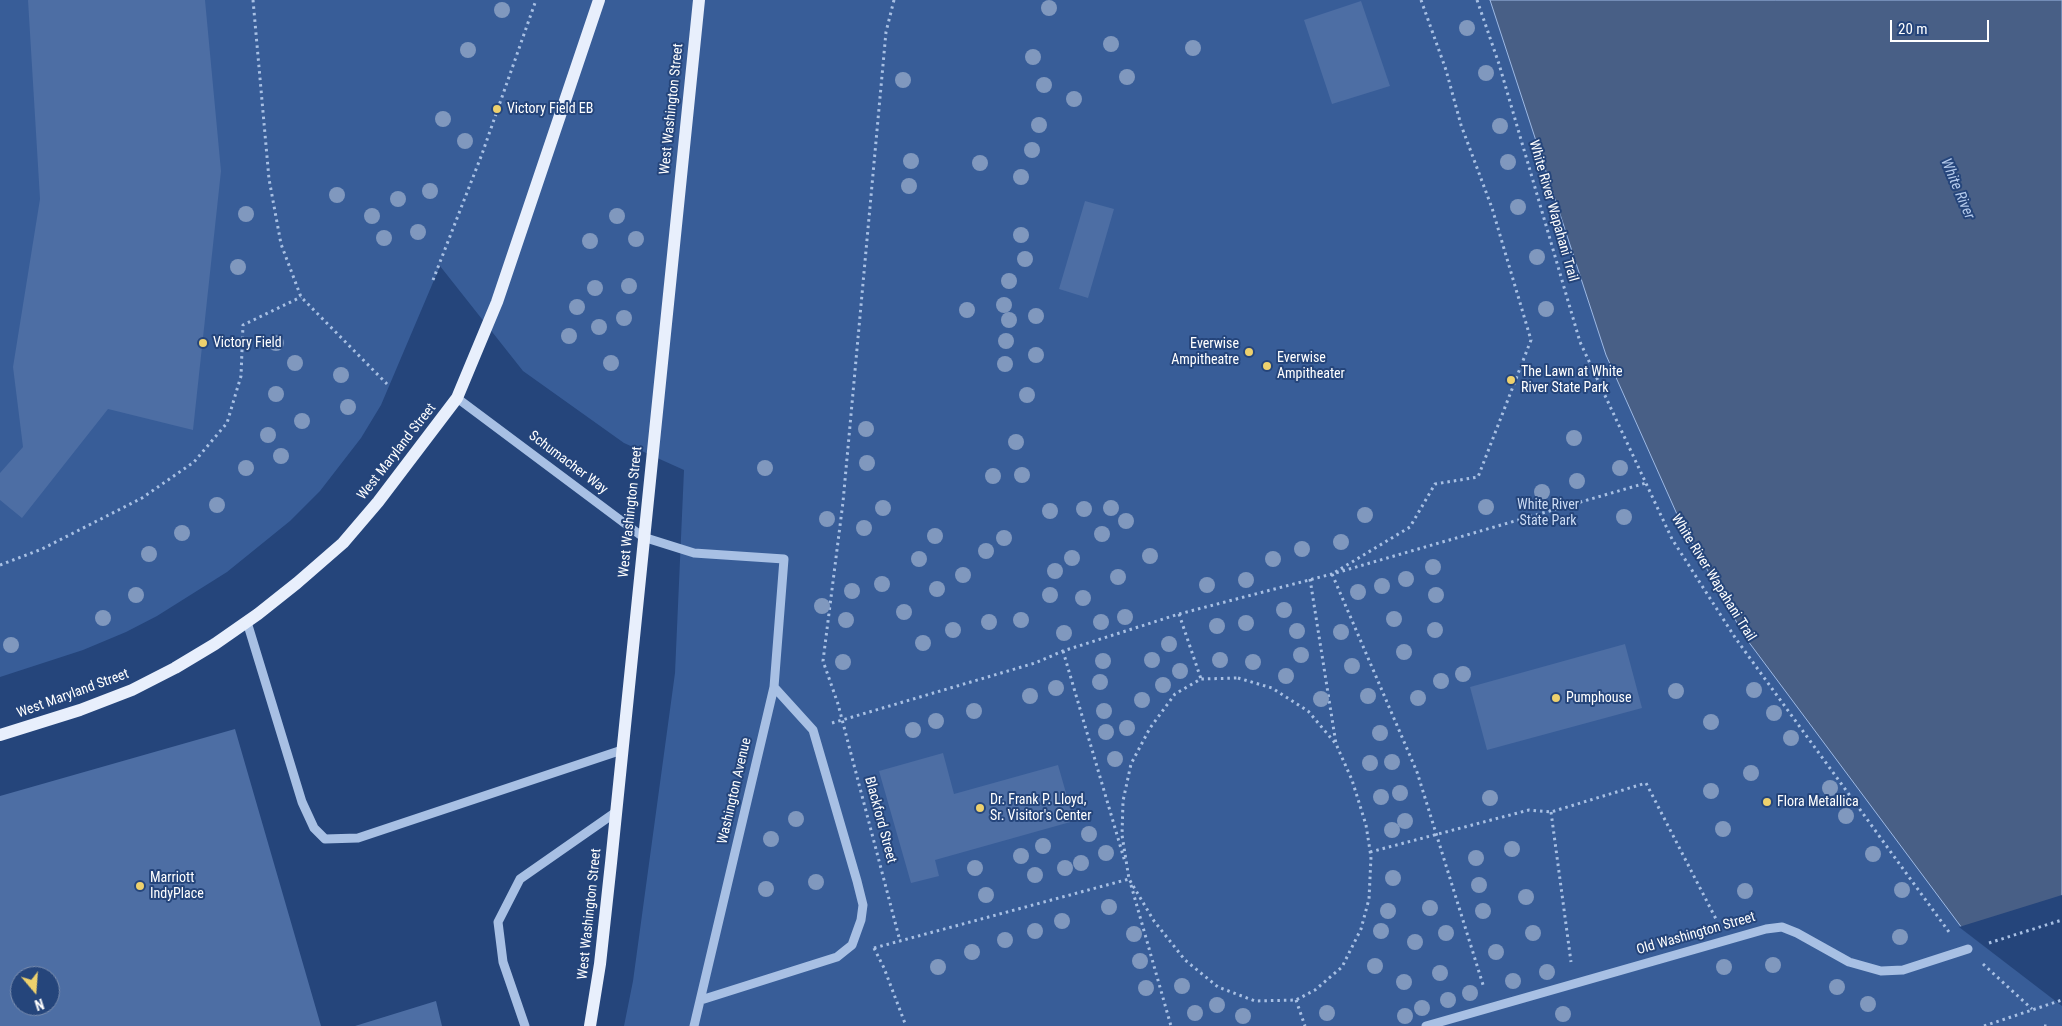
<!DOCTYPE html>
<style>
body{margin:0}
#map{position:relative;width:2062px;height:1026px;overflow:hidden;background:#25457b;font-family:"Roboto Condensed",sans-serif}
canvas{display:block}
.north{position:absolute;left:10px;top:966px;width:50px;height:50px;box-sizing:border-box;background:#25457b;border:1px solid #7c8fb0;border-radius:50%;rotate:162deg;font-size:14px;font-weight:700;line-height:20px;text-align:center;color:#fff}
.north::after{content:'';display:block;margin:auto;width:18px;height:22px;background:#eed16d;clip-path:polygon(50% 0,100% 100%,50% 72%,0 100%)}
.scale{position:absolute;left:1890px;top:20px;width:99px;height:22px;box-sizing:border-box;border:2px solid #fff;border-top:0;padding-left:6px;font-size:15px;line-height:18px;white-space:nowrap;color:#fff;-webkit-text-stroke:4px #25457b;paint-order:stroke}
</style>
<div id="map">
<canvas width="2062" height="1026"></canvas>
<div class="north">N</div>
<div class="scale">20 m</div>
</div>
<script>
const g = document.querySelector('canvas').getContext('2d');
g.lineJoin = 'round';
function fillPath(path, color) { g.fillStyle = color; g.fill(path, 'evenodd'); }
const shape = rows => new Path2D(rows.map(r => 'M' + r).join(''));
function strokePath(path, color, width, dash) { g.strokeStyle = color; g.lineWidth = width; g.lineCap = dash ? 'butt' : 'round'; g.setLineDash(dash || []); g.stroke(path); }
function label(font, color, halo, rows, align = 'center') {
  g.font = font + ' "Roboto Condensed",sans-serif'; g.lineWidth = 4; g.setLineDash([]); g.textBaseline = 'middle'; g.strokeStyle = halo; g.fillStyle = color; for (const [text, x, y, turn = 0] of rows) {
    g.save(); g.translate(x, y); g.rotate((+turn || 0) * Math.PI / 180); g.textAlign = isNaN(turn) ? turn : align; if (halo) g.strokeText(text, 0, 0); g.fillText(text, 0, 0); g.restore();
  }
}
const green = shape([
 [0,0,2062,0,2062,1026,624,1026,633,981,675,673,684,470,624,443,523,371,440,266,381,405,361,438,320,491,290,521,227,572,157,616,126,632,83,650,0,677]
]);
const water = shape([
 [1490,0,2062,0,2062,1004,1962,928,1745,637,1680,521,1606,355,1490,0]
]);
const pier = shape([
 [2062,895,2062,1006,1959,927]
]);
const building = shape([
 [28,0,205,0,221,171,193,430,108,409,22,518,0,500,0,473,23,447,13,367,40,199],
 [1361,1,1390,86,1332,104,1304,20],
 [1085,201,1114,209,1088,298,1059,289],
 [1625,644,1642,708,1487,750,1470,687],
 [235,729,321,1026,0,1026,0,796],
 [20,976,50,976,50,1006,20,1006],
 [943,753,954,794,1058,765,1074,821,935,860,939,876,911,883,879,771],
 [436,1001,442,1026,355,1026]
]);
const path = shape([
 [253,0,269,179,281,244,301,297,387,384],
 [894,0,886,32,843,502,823,661,838,704,900,941],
 [1421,0,1446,70,1461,125,1492,208,1531,340,1478,477,1435,484,1410,527,1332,574,1417,772,1484,988],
 [1477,0,1499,64,1580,342,1672,539,1736,639,1949,932],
 [433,280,482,154,536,0],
 [0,565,42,549,142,498,194,462,227,423,241,376,243,325,301,297],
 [1310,579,1336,744],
 [1179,614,1201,679],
 [1063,651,1125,862],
 [1238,678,1272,688,1308,711,1336,744,1352,780,1366,825,1371,857,1369,899,1361,929,1342,967,1315,990,1296,1000,1255,1001,1218,987,1185,960,1154,921,1129,879,1122,835,1123,801,1131,764,1150,728,1175,694,1201,679,1238,678],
 [832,723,1035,663,1063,651,1179,614,1332,574,1646,483],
 [1551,812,1571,962],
 [1370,852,1529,810,1551,812,1646,783,1717,921],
 [1131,885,1171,1026],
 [1989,943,2062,920],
 [874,948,1129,879],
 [874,948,884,968,906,1026],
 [1983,964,2032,1009],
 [1296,1000,1305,1026],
 [1984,1026,2062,1000],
 [2044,1026,2050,1026]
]);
const minor = shape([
 [457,398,643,537,694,553,784,559,774,687,694,1026],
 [247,622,302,802,314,828,325,839,358,838,622,750],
 [701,1000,837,957,852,945,861,920,863,905,857,881,813,730,774,687],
 [525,1026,503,962,498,922,520,879,616,812],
 [1426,1026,1766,929,1782,927,1797,933,1849,962,1881,971,1903,970,1968,949]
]);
const major = shape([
 [0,735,80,710,132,690,175,668,215,644,258,614,297,583,343,543,378,502,457,398,497,302,599,0],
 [590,1026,600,964,611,863,699,0]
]);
const trees = [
 [1049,8],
 [502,10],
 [1467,28],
 [1111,44],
 [1193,48],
 [468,50],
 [1033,57],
 [1486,73],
 [1127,77],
 [903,80],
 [1044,85],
 [1074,99],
 [443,119],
 [1039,125],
 [1500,126],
 [465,141],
 [1032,150],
 [911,161],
 [1508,162],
 [980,163],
 [1021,177],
 [909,186],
 [430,191],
 [337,195],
 [398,199],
 [1518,207],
 [246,214],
 [372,216],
 [617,216],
 [418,232],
 [1021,235],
 [384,238],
 [636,239],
 [590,241],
 [1537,257],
 [1025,259],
 [238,267],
 [1009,281],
 [629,286],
 [595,288],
 [1004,305],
 [577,307],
 [1546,309],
 [967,310],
 [1036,316],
 [624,318],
 [1009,320],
 [599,327],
 [569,336],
 [1006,341],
 [276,343],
 [1036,355],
 [295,363],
 [611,363],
 [1005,364],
 [341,375],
 [276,394],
 [1027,395],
 [348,407],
 [302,421],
 [866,429],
 [268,435],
 [1574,438],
 [1016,442],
 [281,456],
 [867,463],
 [246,468],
 [765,468],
 [1620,468],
 [1022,475],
 [993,476],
 [1577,481],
 [1542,492],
 [217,505],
 [1486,507],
 [883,508],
 [1111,508],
 [1084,509],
 [1050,511],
 [1365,515],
 [1624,517],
 [827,519],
 [1126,521],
 [864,528],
 [182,533],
 [1102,534],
 [935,536],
 [1004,538],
 [1341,542],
 [1302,549],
 [986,551],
 [149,554],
 [1150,556],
 [1072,558],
 [919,559],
 [1273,559],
 [1433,567],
 [1055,571],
 [963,575],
 [1118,577],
 [1406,579],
 [1246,580],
 [882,584],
 [1207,585],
 [1382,586],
 [937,589],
 [852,591],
 [1358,592],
 [136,595],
 [1050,595],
 [1436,595],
 [1083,598],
 [822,606],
 [1284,610],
 [904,612],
 [1125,617],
 [103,618],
 [1394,619],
 [846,620],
 [1021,620],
 [989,622],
 [1101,622],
 [1246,623],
 [1217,626],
 [953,630],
 [1435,630],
 [1297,631],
 [1341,632],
 [1064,633],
 [923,643],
 [1169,644],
 [11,645],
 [1404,652],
 [1301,655],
 [1152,660],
 [1220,660],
 [1103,661],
 [843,662],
 [1253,662],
 [1352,666],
 [1180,671],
 [1463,674],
 [1286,676],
 [1441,681],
 [1100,682],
 [1163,685],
 [1056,688],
 [1754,690],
 [1676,691],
 [1030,696],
 [1368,696],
 [1418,698],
 [1321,699],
 [1142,700],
 [974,711],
 [1104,711],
 [1774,713],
 [936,721],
 [1711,722],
 [1127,728],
 [913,730],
 [1106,732],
 [1380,733],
 [1791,738],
 [1115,759],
 [1392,762],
 [1370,763],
 [1751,773],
 [1830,788],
 [1711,791],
 [1400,793],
 [1381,797],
 [1490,798],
 [1846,816],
 [796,819],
 [1405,821],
 [1723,829],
 [1392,830],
 [1089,834],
 [771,839],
 [1043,846],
 [1512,849],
 [1106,853],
 [1873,854],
 [1021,856],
 [1476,858],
 [1081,863],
 [975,868],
 [1065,868],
 [1035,875],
 [1393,878],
 [816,882],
 [1479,885],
 [766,889],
 [1902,890],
 [1745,891],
 [986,895],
 [1526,897],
 [1109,907],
 [1430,908],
 [1388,911],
 [1483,911],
 [1062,921],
 [1035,931],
 [1381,931],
 [1446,933],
 [1533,933],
 [1134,934],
 [1900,937],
 [1005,940],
 [1415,942],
 [972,952],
 [1496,952],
 [1140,961],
 [1773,965],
 [1375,966],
 [938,967],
 [1724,967],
 [1547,972],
 [1440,973],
 [1513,981],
 [1404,982],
 [1182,986],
 [1837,987],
 [1146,988],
 [1470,993],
 [1448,1000],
 [1868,1004],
 [1217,1005],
 [1422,1008],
 [1195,1013],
 [1327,1013],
 [1563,1014],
 [1243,1016],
 [1405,1016]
];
const markers = [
 [497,109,5,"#eed16d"],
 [203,343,5,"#eed16d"],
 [1249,352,5,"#eed16d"],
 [1267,366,5,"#eed16d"],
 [1511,380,5,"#eed16d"],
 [1556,698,5,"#eed16d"],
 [1767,802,5,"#eed16d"],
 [980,808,5,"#eed16d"],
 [140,886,5,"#eed16d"]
];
const poiNames = [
 ["Victory Field EB",507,109],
 ["Victory Field",213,343],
 ["Everwise",1239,344,"right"],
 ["Ampitheatre",1239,360,"right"],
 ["Everwise",1277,358],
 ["Ampitheater",1277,374],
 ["The Lawn at White",1521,372],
 ["River State Park",1521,388],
 ["Pumphouse",1566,698],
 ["Dr. Frank P. Lloyd,",990,800],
 ["Sr. Visitor's Center",990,816],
 ["Flora Metallica",1777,802],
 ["Marriott",150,878],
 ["IndyPlace",150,894]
];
const streetNames = [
 ["West Washington Street",672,109,-84],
 ["White River Wapahani Trail",1553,211,74],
 ["West Maryland Street",397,452,-52],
 ["Schumacher Way",568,463,37],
 ["West Washington Street",631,512,-84],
 ["White River Wapahani Trail",1713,578,58],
 ["West Maryland Street",73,694,-20],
 ["Washington Avenue",735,791,-77],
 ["Blackford Street",880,820,75],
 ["West Washington Street",590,914,-84],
 ["Old Washington Street",1696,934,-16]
];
const parkNames = [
 ["White River",1548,505],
 ["State Park",1548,521]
];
const waterNames = [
 ["White River",1957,189,67]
];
fillPath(green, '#385d98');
fillPath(water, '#485f86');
strokePath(water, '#9db9e5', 1);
fillPath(pier, '#25457b');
fillPath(building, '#4d6ea4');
strokePath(path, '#a8c0e4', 3, [2.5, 4]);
strokePath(minor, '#a8c0e4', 9);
strokePath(major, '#e8effc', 12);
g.fillStyle = '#8098be';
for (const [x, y] of trees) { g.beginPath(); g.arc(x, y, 8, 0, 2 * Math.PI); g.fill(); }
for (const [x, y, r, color] of markers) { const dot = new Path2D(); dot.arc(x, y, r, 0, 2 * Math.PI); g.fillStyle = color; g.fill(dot); strokePath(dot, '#25457b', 2); }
label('14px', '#fff', '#25457b', poiNames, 'left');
label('14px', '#fff', '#25457b', streetNames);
label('14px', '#cbdbf4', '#25457b', parkNames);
label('italic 15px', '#b4caec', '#25457b', waterNames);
</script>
